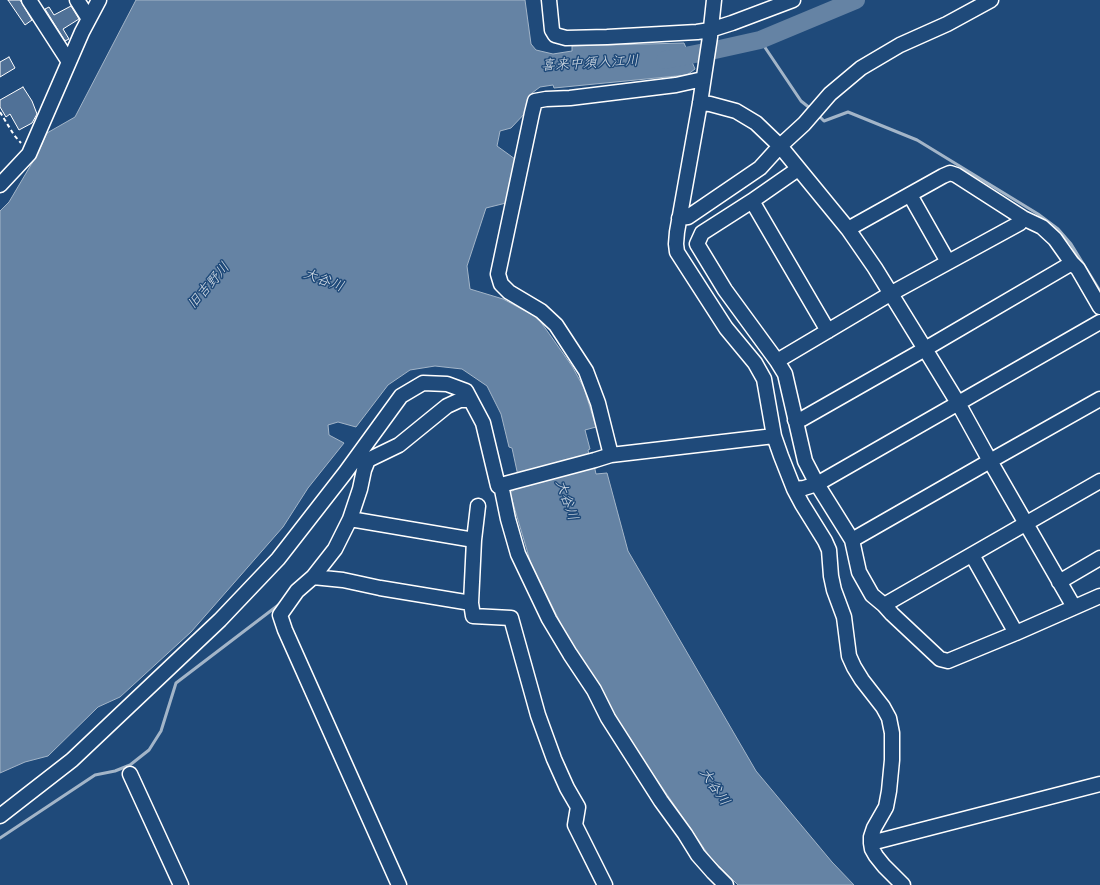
<!DOCTYPE html>
<meta charset="utf-8">
<style>
body{margin:0}
canvas{display:block;background:#1f4a7a}
</style>
<canvas width="1100" height="885"></canvas>
<script>
const g = document.querySelector('canvas').getContext('2d');
g.lineJoin = 'round';
function fillPath(path, color) { g.fillStyle = color; g.fill(path, 'evenodd'); }
const shape = rows => new Path2D(rows.map(r => 'M' + r).join(''));
function strokePath(path, color, width, dash) { g.strokeStyle = color; g.lineWidth = width; g.lineCap = dash ? 'butt' : 'round'; g.setLineDash(dash || []); g.stroke(path); }
function label(font, color, halo, rows, align = 'center') {
  g.font = font + ' "Gochi Hand","Klee One",sans-serif'; g.lineWidth = 3; g.setLineDash([]); g.textBaseline = 'middle'; g.strokeStyle = halo; g.fillStyle = color; for (const [text, x, y, turn = 0] of rows) {
    g.save(); g.translate(x, y); g.rotate((+turn || 0) * Math.PI / 180); g.textAlign = isNaN(turn) ? turn : align; if (halo) g.strokeText(text, 0, 0); g.fillText(text, 0, 0); g.restore();
  }
}
const water = shape([
 [136,0,525,0,531,44,536,50,553,54,572,51,572,46,684,43,695,69,687,75,554,88,553,85,540,87,532,93,527,111,511,128,500,131,497,146,515,159,506,203,486,208,467,266,470,289,503,299,538,318,572,366,584,388,596,427,585,430,590,449,588,450,591,465,594,465,596,474,607,473,628,551,756,771,832,862,854,885,738,885,710,857,618,723,603,691,567,636,531,564,510,493,520,485,512,448,509,447,501,414,487,386,462,369,435,366,410,370,388,385,356,427,338,422,328,425,329,435,344,443,308,488,283,527,191,632,120,697,98,707,48,756,25,762,0,773,0,211,9,202,38,153,47,133,75,117,136,0]
]);
const stream = shape([
 [760,40,801,101,811,109],
 [817,114,824,121,848,112,917,140,1038,214,1058,229,1071,244,1100,291],
 [0,838,95,775,115,771,130,765,149,750,161,731,176,683,281,603]
]);
const river = shape([
 [665,60,715,50,760,40,856,0]
]);
const building = shape([
 [8,0,20,0,32,20,25,25,8,0],
 [71,6,79,19,63,29,69,39,65,41,45,9,49,7,54,15,71,6],
 [9,57,15,68,0,77,0,62,9,57],
 [23,87,32,101,37,114,32,123,19,130,10,114,6,117,0,107,0,100,23,87]
]);
const path = shape([
 [0,112,14,135,21,143]
]);
const minor = shape([
 [29,0,69,62],
 [77,0,89,19],
 [549,0,552,30,555,35,566,38,607,37,697,32,710,30,732,23,793,0],
 [714,0,710,37,700,103,677,232,676,244,677,252,726,328,755,363,764,379,774,436,781,456,794,489,802,504,825,541,829,550,831,576,834,590,844,617,849,656,854,667,862,680,883,707,889,718,892,733,892,760,889,791,886,807,874,828,871,837,871,843,872,849,876,856,884,866,903,885],
 [700,103,710,104,736,111,756,123,780,146,848,229,875,268,925,349,958,403,990,461,1100,399],
 [798,169,752,201,702,233,697,244,725,290,777,361,785,374,805,461,817,484,852,540,859,572,872,595,884,605,892,614,940,659,948,661,1016,633,1100,596],
 [0,185,29,154,82,32,99,0],
 [910,195,948,262],
 [752,201,828,331],
 [679,218,688,217,760,168,780,146,804,124,830,94,861,68,900,45,947,24,991,0],
 [848,229,943,176,950,173,956,175,1023,218,1042,227,1055,239,1072,263,1078,269,1100,307],
 [777,361,890,294,1020,223,1023,218],
 [795,420,802,419,925,349,1072,263],
 [611,455,598,403,586,371,556,325,541,311,509,292,501,284,498,274,532,113,535,101,546,99,570,98,676,85,703,79],
 [501,485,595,460,611,455,774,436],
 [794,489,804,488,817,484,1100,322],
 [350,519,474,540,478,506],
 [852,540,990,461,1074,607],
 [972,555,1016,633],
 [313,577,343,580,380,588,471,603,474,540],
 [1059,582,1100,558],
 [471,603,473,616,511,618,538,715,554,759,567,788,578,807,575,825,605,885],
 [884,605,1100,481],
 [130,774,181,885],
 [0,816,72,760,220,620,278,559,345,473,401,396,423,383,447,384,466,391,483,423,498,486,501,485,508,519,518,554,549,619,570,654,594,690,608,718,661,801,685,834,698,855,713,872,726,885],
 [871,843,1100,784],
 [399,885,285,630,280,615,297,591,313,577,335,549,350,519,360,489,364,470,368,460,399,445,447,406,460,400,470,400]
]);
const waterNames = [
 ["喜来中須入江川",590,65,-3],
 ["大谷川",323,282,20],
 ["旧吉野川",210,287,-49],
 ["大谷川",565,501,71],
 ["大谷川",713,788,56]
];
fillPath(water, '#6583a4');
strokePath(water, '#a3b5c8', 1);
strokePath(stream, '#a3b5c8', 3);
strokePath(river, '#6583a4', 18);
fillPath(building, '#507197');
strokePath(building, '#fff', 1);
strokePath(minor, '#fff', 17);
strokePath(path, '#fff', 2, [4, 3]);
strokePath(minor, '#1f4a7a', 14);
label('italic 14px', '#d8e0e8', '#1f4a7a', waterNames);
</script>
